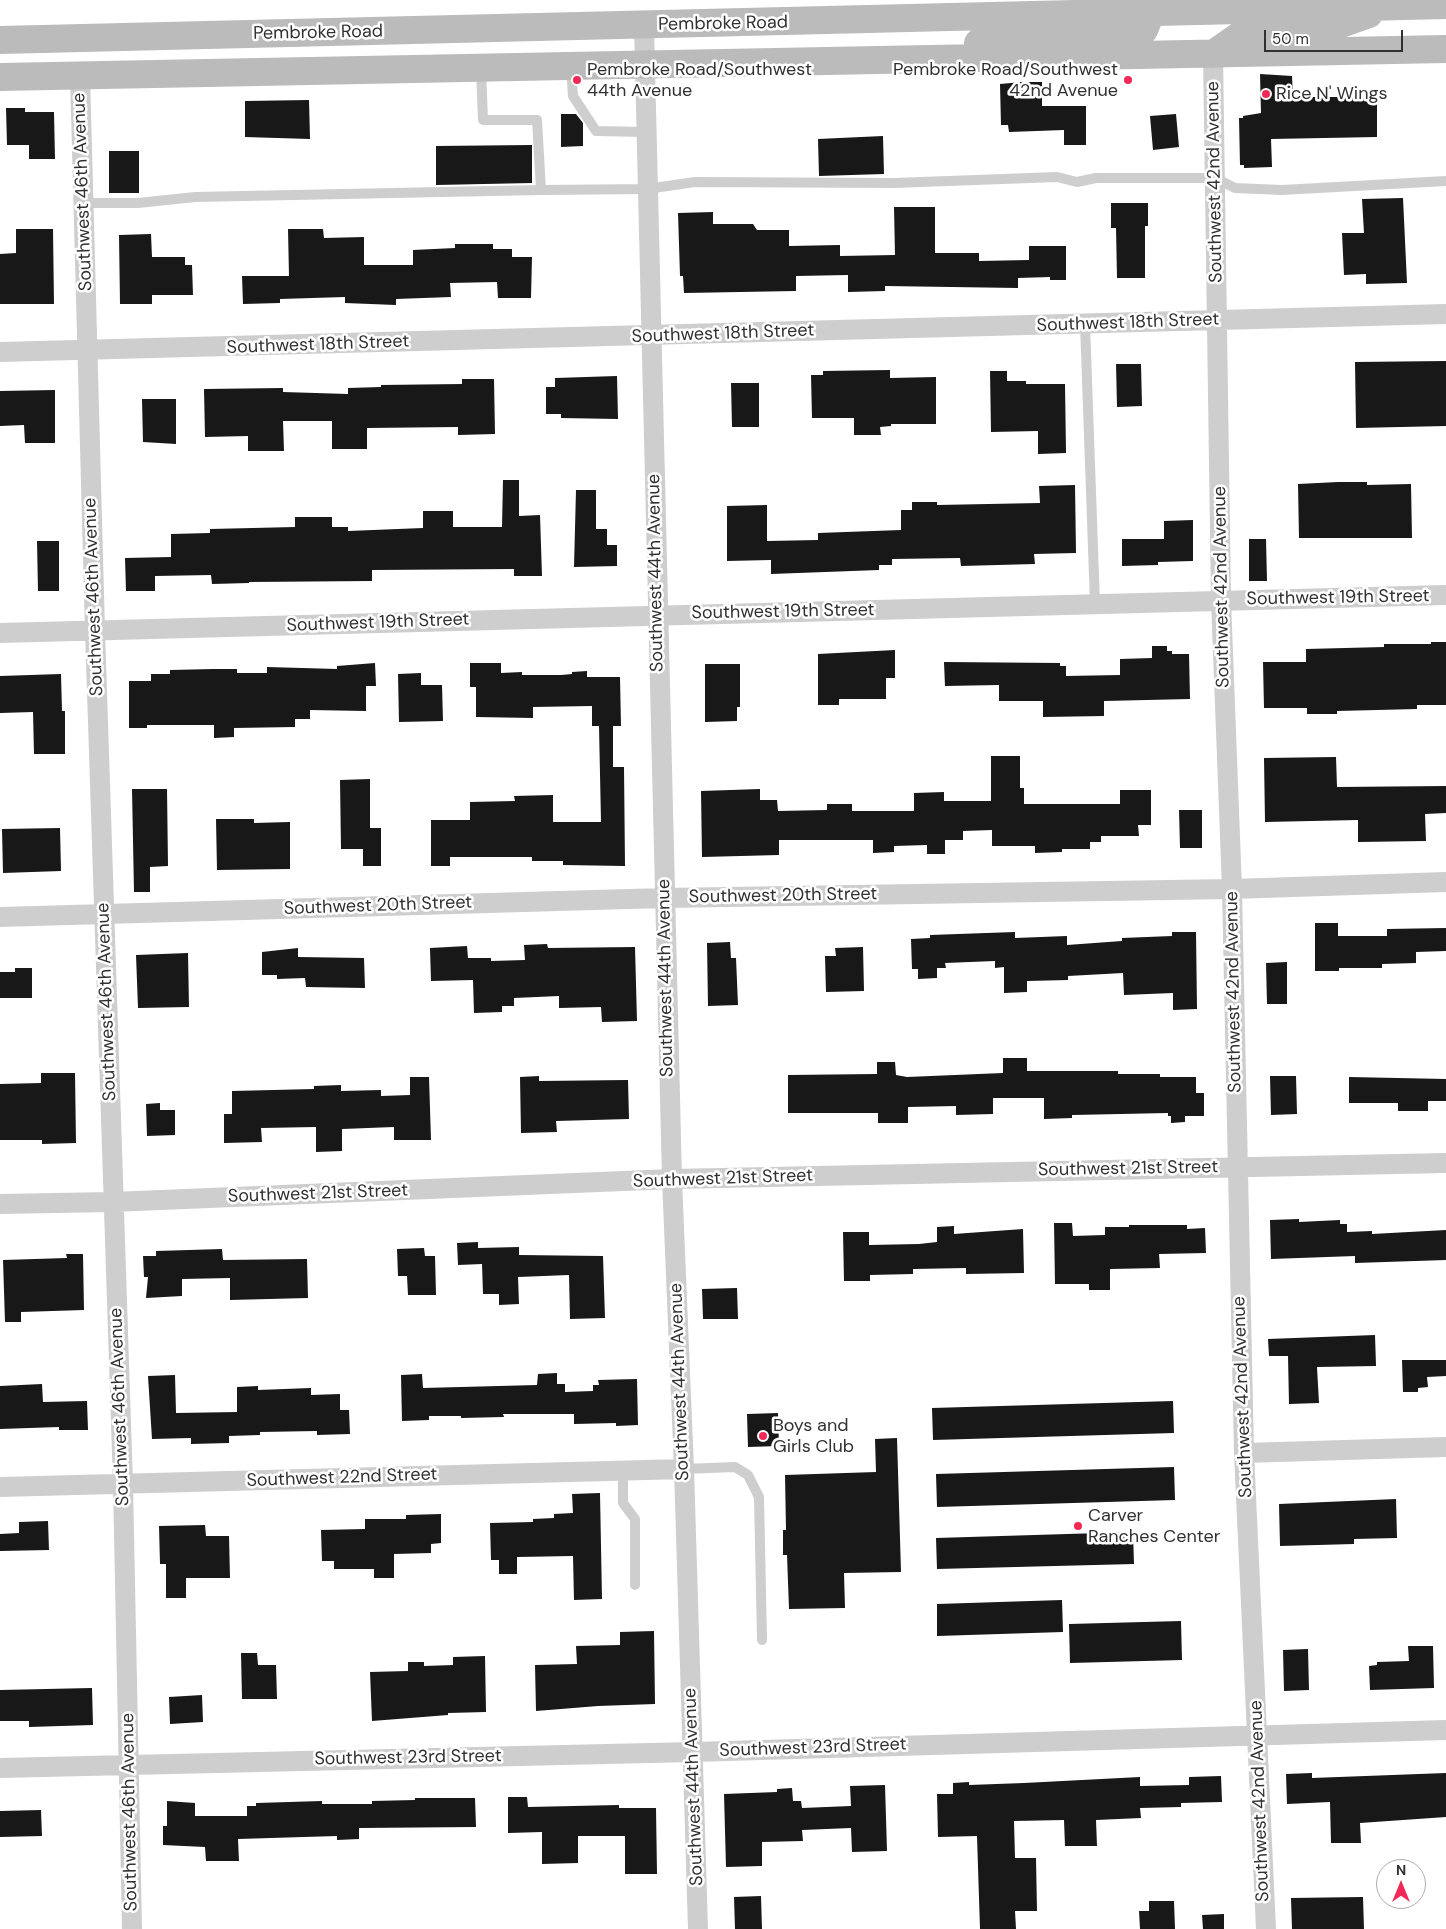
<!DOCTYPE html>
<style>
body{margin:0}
#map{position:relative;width:1446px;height:1929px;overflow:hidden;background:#fff;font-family:"DM Sans",sans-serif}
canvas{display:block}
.north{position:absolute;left:1376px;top:1859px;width:50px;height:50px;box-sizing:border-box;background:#fff;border:1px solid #adadad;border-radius:50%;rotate:0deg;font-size:14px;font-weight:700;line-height:20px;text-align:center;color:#313131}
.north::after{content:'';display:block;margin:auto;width:18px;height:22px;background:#f22956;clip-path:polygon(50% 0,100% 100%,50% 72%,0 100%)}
.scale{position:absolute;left:1264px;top:30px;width:139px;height:22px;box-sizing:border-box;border:2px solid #313131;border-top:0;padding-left:6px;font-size:15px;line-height:18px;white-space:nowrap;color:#313131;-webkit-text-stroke:4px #fff;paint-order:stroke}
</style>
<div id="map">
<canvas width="1446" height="1929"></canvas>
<div class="north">N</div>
<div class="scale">50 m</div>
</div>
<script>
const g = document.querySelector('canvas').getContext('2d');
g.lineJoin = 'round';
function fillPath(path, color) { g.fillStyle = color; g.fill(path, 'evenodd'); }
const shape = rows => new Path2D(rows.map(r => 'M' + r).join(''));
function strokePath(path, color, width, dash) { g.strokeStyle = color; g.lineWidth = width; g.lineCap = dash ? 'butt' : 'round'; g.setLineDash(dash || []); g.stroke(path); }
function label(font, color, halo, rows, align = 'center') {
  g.font = font + ' "DM Sans",sans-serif'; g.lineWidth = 5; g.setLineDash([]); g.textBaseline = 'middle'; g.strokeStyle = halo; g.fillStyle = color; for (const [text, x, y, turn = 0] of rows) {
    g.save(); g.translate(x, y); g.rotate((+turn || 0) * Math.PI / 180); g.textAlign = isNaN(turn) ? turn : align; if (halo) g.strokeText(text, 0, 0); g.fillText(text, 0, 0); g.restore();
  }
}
const building = shape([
 [1260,74,1292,76,1293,97,1377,97,1377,137,1271,139,1272,167,1244,168,1244,165,1240,165,1239,118,1243,118,1243,116,1261,113],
 [1022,82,1042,82,1042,106,1086,106,1086,145,1064,145,1064,130,1009,132,1008,125,1001,125,1000,84],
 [309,100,310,139,245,137,245,101],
 [6,108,25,108,25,112,54,112,55,159,29,159,29,145,7,145],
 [561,114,576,114,583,123,583,146,561,147],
 [1176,114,1179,147,1153,150,1150,116],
 [883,136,884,174,819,176,818,139],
 [532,145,532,183,436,185,436,146],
 [109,151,139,151,139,193,109,193],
 [1403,198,1407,283,1366,284,1366,274,1344,275,1342,233,1364,233,1362,199],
 [1111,203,1148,203,1148,226,1145,226,1145,278,1117,278,1116,228,1111,228],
 [894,207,935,207,935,253,979,253,979,261,1029,260,1029,246,1066,246,1066,280,1050,280,1050,277,1018,278,1018,288,885,286,885,291,848,292,848,275,796,276,796,291,684,293,683,276,680,276,678,213,713,212,713,224,753,224,757,230,789,230,789,246,840,245,840,256,895,255],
 [16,229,53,229,54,304,0,304,0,254,16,253],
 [288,229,323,229,324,238,364,237,364,265,413,265,413,250,455,248,455,244,493,244,493,249,512,249,512,257,532,257,531,298,498,298,497,282,450,283,451,297,396,299,396,305,345,303,345,297,280,299,280,303,243,304,242,276,289,276],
 [151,234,152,257,185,257,185,265,192,265,193,295,152,295,152,304,120,304,119,235],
 [1446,361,1446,426,1356,428,1355,362],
 [1116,364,1141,364,1142,406,1117,407],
 [890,370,890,378,936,377,936,424,891,424,891,426,880,427,881,435,854,435,854,418,812,418,811,375,823,375,823,371],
 [990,371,1007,371,1007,381,1026,381,1026,384,1065,384,1066,453,1038,454,1038,431,991,432],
 [617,376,618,419,561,418,561,414,546,414,546,387,555,387,555,378],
 [462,379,494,379,495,434,458,435,458,427,367,428,367,449,332,449,332,421,283,421,284,451,248,451,248,436,205,437,204,389,283,388,283,392,348,394,348,388,381,387,381,385,462,384],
 [731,383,759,383,759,427,732,427],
 [55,390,55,443,25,443,24,425,0,426,0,391],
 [142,399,176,399,176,444,143,442],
 [503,480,519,480,519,516,540,515,542,576,514,576,514,569,372,570,372,581,249,582,249,583,212,584,211,575,155,576,155,591,126,591,125,558,171,557,171,534,210,533,210,529,295,527,295,517,332,517,332,527,348,527,348,531,423,528,423,511,453,511,453,527,502,527],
 [1338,482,1367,482,1367,485,1411,484,1412,538,1299,538,1298,484],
 [1075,485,1076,553,1034,554,1035,564,961,566,960,558,892,559,892,565,879,565,879,570,771,574,771,560,727,561,727,506,767,505,767,541,818,540,818,533,901,530,901,510,912,510,912,502,937,502,937,505,1040,503,1039,486],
 [576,490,596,490,596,529,607,529,607,545,617,545,617,566,574,567],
 [1193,520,1193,561,1158,562,1158,565,1122,566,1122,539,1164,539,1164,521],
 [1249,539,1266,539,1267,581,1249,581],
 [37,541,59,541,59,591,38,591],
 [1431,642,1446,642,1446,705,1417,705,1417,709,1337,711,1337,714,1307,714,1307,708,1264,708,1263,662,1306,662,1306,649,1384,647,1384,644,1431,644],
 [1152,646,1167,646,1167,651,1172,651,1172,654,1189,654,1190,699,1104,701,1104,716,1043,717,1043,701,999,701,999,685,945,686,944,662,1060,663,1060,666,1066,666,1066,676,1120,675,1120,659,1152,658],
 [895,650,895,678,886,678,886,699,839,699,839,705,818,705,818,654],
 [375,663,376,686,366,686,366,711,310,710,310,719,295,719,295,727,234,728,234,737,214,738,214,725,147,725,147,728,129,728,129,681,151,681,151,674,170,674,170,670,213,669,237,669,237,673,267,673,267,667,337,669,337,666],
 [470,663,501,663,501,673,522,672,522,675,561,675,572,674,572,672,587,671,587,677,620,677,621,726,613,726,613,767,624,767,625,866,563,865,563,861,532,861,532,857,450,857,450,866,431,866,431,820,470,820,470,802,515,801,514,796,553,795,553,822,601,822,599,726,592,726,592,706,533,707,533,718,476,717,476,687,470,687],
 [705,664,740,664,740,707,737,707,737,721,705,722],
 [421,673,421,685,442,685,443,721,399,722,398,674],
 [61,674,62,711,65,711,65,754,34,754,33,712,0,713,0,676],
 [991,756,1020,756,1020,788,1024,788,1024,804,1120,804,1120,790,1151,790,1151,825,1138,825,1139,836,1101,836,1101,842,1090,842,1090,849,1062,849,1062,852,1035,853,1035,846,992,846,992,830,963,831,963,840,945,840,945,854,927,854,927,845,894,846,894,852,873,853,873,840,779,840,779,855,702,857,701,791,760,789,760,800,777,800,778,811,827,810,827,804,852,804,852,811,914,811,914,793,944,792,944,801,991,801],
 [1336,757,1337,787,1446,786,1446,813,1425,814,1426,841,1358,842,1358,820,1265,822,1264,758],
 [370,779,370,828,381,828,381,866,363,866,363,849,341,849,340,780],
 [132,789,167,789,168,866,150,867,150,892,134,892],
 [1179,810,1202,810,1202,848,1180,848],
 [216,819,254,819,254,823,290,822,290,869,217,870],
 [60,828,61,871,3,873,2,829],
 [1315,923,1338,923,1338,936,1387,936,1387,929,1446,928,1446,951,1416,952,1416,963,1382,964,1382,968,1339,968,1339,971,1315,971],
 [1015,932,1015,938,1067,936,1067,945,1122,941,1122,938,1172,936,1172,932,1196,932,1197,1009,1173,1010,1173,993,1124,995,1123,973,1068,976,1068,980,1027,981,1027,992,1004,993,1004,967,995,968,995,961,945,963,946,968,937,968,937,978,918,979,918,969,912,969,911,939,930,938,930,935],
 [730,942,731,958,736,958,738,1005,708,1006,707,943],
 [547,944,548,948,635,947,637,1021,602,1022,601,1007,559,1008,559,996,514,998,514,1006,502,1006,502,1012,474,1013,473,980,431,981,430,948,467,946,468,958,491,958,491,961,525,960,524,945],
 [863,947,864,991,826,992,825,956,836,956,835,948],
 [298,948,298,957,364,958,365,988,306,987,305,978,277,979,277,975,262,975,262,952],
 [188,953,189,1007,138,1008,136,955],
 [1287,962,1287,1004,1267,1004,1266,963],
 [15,968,32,968,32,998,0,998,0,972,15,972],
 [1003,1058,1027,1058,1027,1071,1118,1071,1118,1074,1160,1074,1160,1077,1196,1077,1196,1093,1204,1093,1204,1116,1185,1116,1185,1122,1171,1123,1171,1116,1168,1116,1168,1113,1072,1115,1072,1118,1044,1119,1044,1098,993,1098,993,1114,956,1115,956,1106,908,1107,908,1123,878,1123,878,1113,788,1113,788,1075,877,1074,877,1062,895,1062,896,1075,907,1077,1003,1073],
 [41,1073,75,1073,76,1143,42,1144,42,1140,0,1140,0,1084,41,1083],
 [539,1076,539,1081,628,1080,629,1119,556,1121,557,1132,521,1133,520,1077],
 [1270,1076,1296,1076,1297,1114,1271,1115],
 [410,1077,429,1077,431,1140,394,1140,394,1127,342,1129,342,1151,316,1152,316,1127,261,1128,262,1142,224,1143,224,1114,232,1114,232,1091,314,1089,314,1086,341,1085,341,1091,381,1090,381,1096,410,1095],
 [1349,1077,1446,1079,1446,1101,1428,1101,1428,1111,1398,1111,1398,1103,1349,1103],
 [160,1103,160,1110,175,1110,175,1135,147,1136,146,1104],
 [1299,1219,1299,1222,1340,1220,1340,1224,1347,1224,1347,1232,1372,1231,1372,1234,1446,1230,1446,1260,1355,1263,1355,1256,1271,1259,1270,1220],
 [1054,1223,1072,1223,1073,1236,1105,1235,1105,1227,1129,1227,1129,1225,1187,1225,1187,1229,1205,1228,1206,1253,1159,1254,1160,1268,1110,1269,1110,1290,1089,1290,1089,1284,1055,1284],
 [954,1226,954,1234,1023,1229,1024,1273,966,1274,966,1268,913,1269,913,1274,870,1275,870,1281,844,1281,843,1232,869,1232,869,1245,919,1244,937,1242,937,1227],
 [478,1242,478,1248,519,1247,519,1255,603,1256,605,1318,570,1319,569,1275,518,1277,519,1304,499,1305,499,1294,483,1294,482,1264,458,1265,457,1243],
 [424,1248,425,1256,435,1256,436,1295,408,1295,407,1276,398,1276,397,1249],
 [222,1249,223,1260,307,1259,308,1298,230,1300,230,1278,182,1279,182,1296,146,1298,148,1277,144,1277,143,1256,156,1256,156,1251],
 [66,1254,83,1254,84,1310,21,1312,21,1322,5,1322,3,1260,67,1258],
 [737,1288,738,1319,703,1319,702,1289],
 [1375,1335,1376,1366,1317,1367,1319,1403,1289,1404,1288,1356,1269,1356,1268,1339],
 [1402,1360,1446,1360,1446,1376,1427,1377,1428,1387,1418,1388,1418,1392,1403,1392],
 [557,1373,557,1384,565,1384,565,1392,593,1391,593,1385,599,1385,598,1380,637,1379,638,1425,616,1426,616,1423,574,1424,574,1414,503,1414,504,1417,461,1418,461,1416,429,1416,429,1420,402,1421,401,1375,422,1374,423,1388,537,1385,538,1374],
 [175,1375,176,1413,237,1412,237,1387,258,1386,258,1390,311,1388,311,1395,340,1394,340,1410,349,1410,350,1434,317,1435,317,1431,260,1432,260,1435,229,1436,229,1443,191,1444,191,1438,152,1439,148,1376],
 [42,1384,43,1402,87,1401,88,1430,59,1430,59,1427,0,1429,0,1386],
 [1173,1401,1174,1433,933,1440,932,1408],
 [778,1413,779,1446,748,1447,747,1414],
 [897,1438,901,1572,844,1573,845,1608,789,1609,787,1555,783,1555,783,1530,786,1530,785,1475,876,1472,875,1439],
 [1174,1467,1175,1500,937,1507,936,1474],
 [600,1493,602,1599,574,1600,573,1556,517,1557,517,1574,499,1574,499,1560,491,1560,490,1523,533,1522,533,1519,554,1518,554,1514,573,1513,572,1494],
 [1396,1499,1397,1538,1354,1539,1354,1544,1280,1546,1279,1504],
 [441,1514,441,1543,431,1544,431,1553,394,1554,394,1578,374,1578,374,1569,334,1569,334,1561,322,1561,321,1530,365,1529,365,1519,406,1519,406,1515],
 [48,1521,49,1550,0,1551,0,1534,19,1533,19,1522],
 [205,1525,206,1536,229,1536,230,1578,186,1578,186,1598,166,1598,166,1564,160,1564,159,1526],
 [1133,1532,1134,1564,937,1569,936,1538],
 [1062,1600,1063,1632,937,1636,937,1604],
 [1181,1621,1182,1660,1070,1663,1069,1624],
 [654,1631,655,1704,598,1706,536,1711,535,1665,577,1664,576,1646,620,1645,620,1632],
 [1408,1646,1433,1646,1434,1688,1370,1690,1369,1666,1377,1665,1377,1662,1409,1661],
 [1308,1649,1309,1690,1284,1691,1283,1650],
 [241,1653,257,1653,258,1665,276,1665,277,1699,242,1699],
 [485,1656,486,1712,448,1713,448,1715,372,1721,370,1672,408,1671,408,1662,424,1662,424,1666,453,1665,453,1657],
 [92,1688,93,1725,29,1727,29,1721,0,1721,0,1690],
 [202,1695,203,1722,170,1724,169,1697],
 [1312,1773,1312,1778,1446,1773,1446,1817,1360,1823,1361,1843,1331,1843,1330,1802,1287,1804,1286,1774],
 [1221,1776,1222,1802,1181,1803,1181,1807,1140,1808,1141,1818,1096,1820,1097,1846,1065,1846,1064,1820,1014,1821,1015,1858,1036,1858,1037,1911,1015,1911,1016,1929,980,1929,977,1836,938,1837,937,1794,953,1794,953,1783,969,1782,969,1785,1024,1783,1140,1777,1140,1786,1189,1785,1189,1777],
 [885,1785,887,1851,852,1852,851,1828,802,1830,803,1841,762,1842,762,1866,726,1867,724,1794,777,1792,777,1789,792,1788,793,1801,801,1801,802,1808,851,1806,850,1786],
 [508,1797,527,1797,528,1807,619,1805,619,1808,656,1808,657,1874,625,1874,625,1836,578,1836,578,1863,542,1864,542,1832,508,1833],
 [415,1798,475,1798,476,1827,359,1828,359,1839,337,1840,337,1836,238,1839,239,1861,206,1861,205,1847,163,1845,163,1826,167,1826,167,1801,195,1803,195,1816,247,1816,247,1806,256,1806,256,1803,322,1801,322,1804,372,1804,372,1801,415,1800],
 [41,1810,42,1836,0,1837,0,1811],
 [761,1896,762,1929,735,1929,734,1897],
 [1363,1897,1364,1929,1292,1929,1291,1898],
 [1149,1901,1174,1901,1175,1929,1140,1929,1139,1911,1149,1911],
 [1224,1914,1224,1929,1203,1929,1202,1915]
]);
const service = shape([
 [571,68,573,96,596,131,645,132],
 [481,69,483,120,537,120,541,190,647,189,695,182,894,183,1057,177,1077,182,1096,178,1215,178,1235,188,1282,190,1446,181],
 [84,203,138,203,195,197,541,190],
 [1085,324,1095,604],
 [684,1469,735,1467,748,1475,759,1497,762,1640],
 [623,1470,623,1503,635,1519,635,1585]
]);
const minor = shape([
 [644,26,672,1179,684,1469,698,1929],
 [1213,54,1221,600,1232,889,1244,1453,1266,1929],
 [80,75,95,631,123,1484,132,1929],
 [0,352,1446,314],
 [0,633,1446,595],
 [0,917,664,898,1232,889,1446,882],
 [0,1204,112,1202,672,1179,1446,1163],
 [1244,1453,1446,1447],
 [0,1487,684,1469],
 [0,1768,693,1752,1446,1730]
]);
const secondary = shape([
 [0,40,1446,5],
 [978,43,1042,36,1132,33,1144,30,1151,13],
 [1213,54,1249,29,1332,27,1369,14],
 [0,77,1446,49]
]);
const markers = [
 [577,80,5,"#f22956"],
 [1128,80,5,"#f22956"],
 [1266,94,5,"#f22956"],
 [763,1436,5,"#f22956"],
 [1078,1526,5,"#f22956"]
];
const streetNames = [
 ["Pembroke Road",723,24,-1],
 ["Pembroke Road",318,33,-1],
 ["Southwest 42nd Avenue",1215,182,-91],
 ["Southwest 46th Avenue",83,192,-92],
 ["Southwest 18th Street",1128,323,-2],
 ["Southwest 18th Street",723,334,-2],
 ["Southwest 18th Street",318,345,-2],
 ["Southwest 44th Avenue",656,573,-91],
 ["Southwest 42nd Avenue",1222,587,-91],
 ["Southwest 46th Avenue",94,597,-92],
 ["Southwest 19th Street",1338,598,-1],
 ["Southwest 19th Street",783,612,-1],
 ["Southwest 19th Street",378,623,-2],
 ["Southwest 20th Street",783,896,-1],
 ["Southwest 20th Street",378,906,-2],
 ["Southwest 44th Avenue",666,978,-91],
 ["Southwest 42nd Avenue",1234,992,-91],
 ["Southwest 46th Avenue",107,1002,-92],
 ["Southwest 21st Street",1128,1169,-1],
 ["Southwest 21st Street",723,1179,-2],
 ["Southwest 21st Street",318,1194,-2],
 ["Southwest 44th Avenue",680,1382,-92],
 ["Southwest 42nd Avenue",1243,1397,-92],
 ["Southwest 46th Avenue",120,1407,-92],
 ["Southwest 22nd Street",342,1478,-2],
 ["Southwest 23rd Street",813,1748,-2],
 ["Southwest 23rd Street",408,1758,-1],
 ["Southwest 44th Avenue",694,1787,-92],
 ["Southwest 42nd Avenue",1260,1801,-92],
 ["Southwest 46th Avenue",130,1812,-91]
];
const poiNames = [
 ["Pembroke Road/Southwest",587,70],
 ["44th Avenue",587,91],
 ["Pembroke Road/Southwest",1118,70,"right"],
 ["42nd Avenue",1118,91,"right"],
 ["Rice N' Wings",1276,94],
 ["Boys and",773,1426],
 ["Girls Club",773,1447],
 ["Carver",1088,1516],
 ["Ranches Center",1088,1537]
];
fillPath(building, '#181818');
strokePath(service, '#cecece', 10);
strokePath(minor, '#cecece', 20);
strokePath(secondary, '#bbb', 28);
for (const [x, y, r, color] of markers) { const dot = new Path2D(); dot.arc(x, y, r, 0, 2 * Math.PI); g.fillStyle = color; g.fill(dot); strokePath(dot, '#fff', 2); }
label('18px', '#313131', '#fff', streetNames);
label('18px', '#313131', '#fff', poiNames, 'left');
</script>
